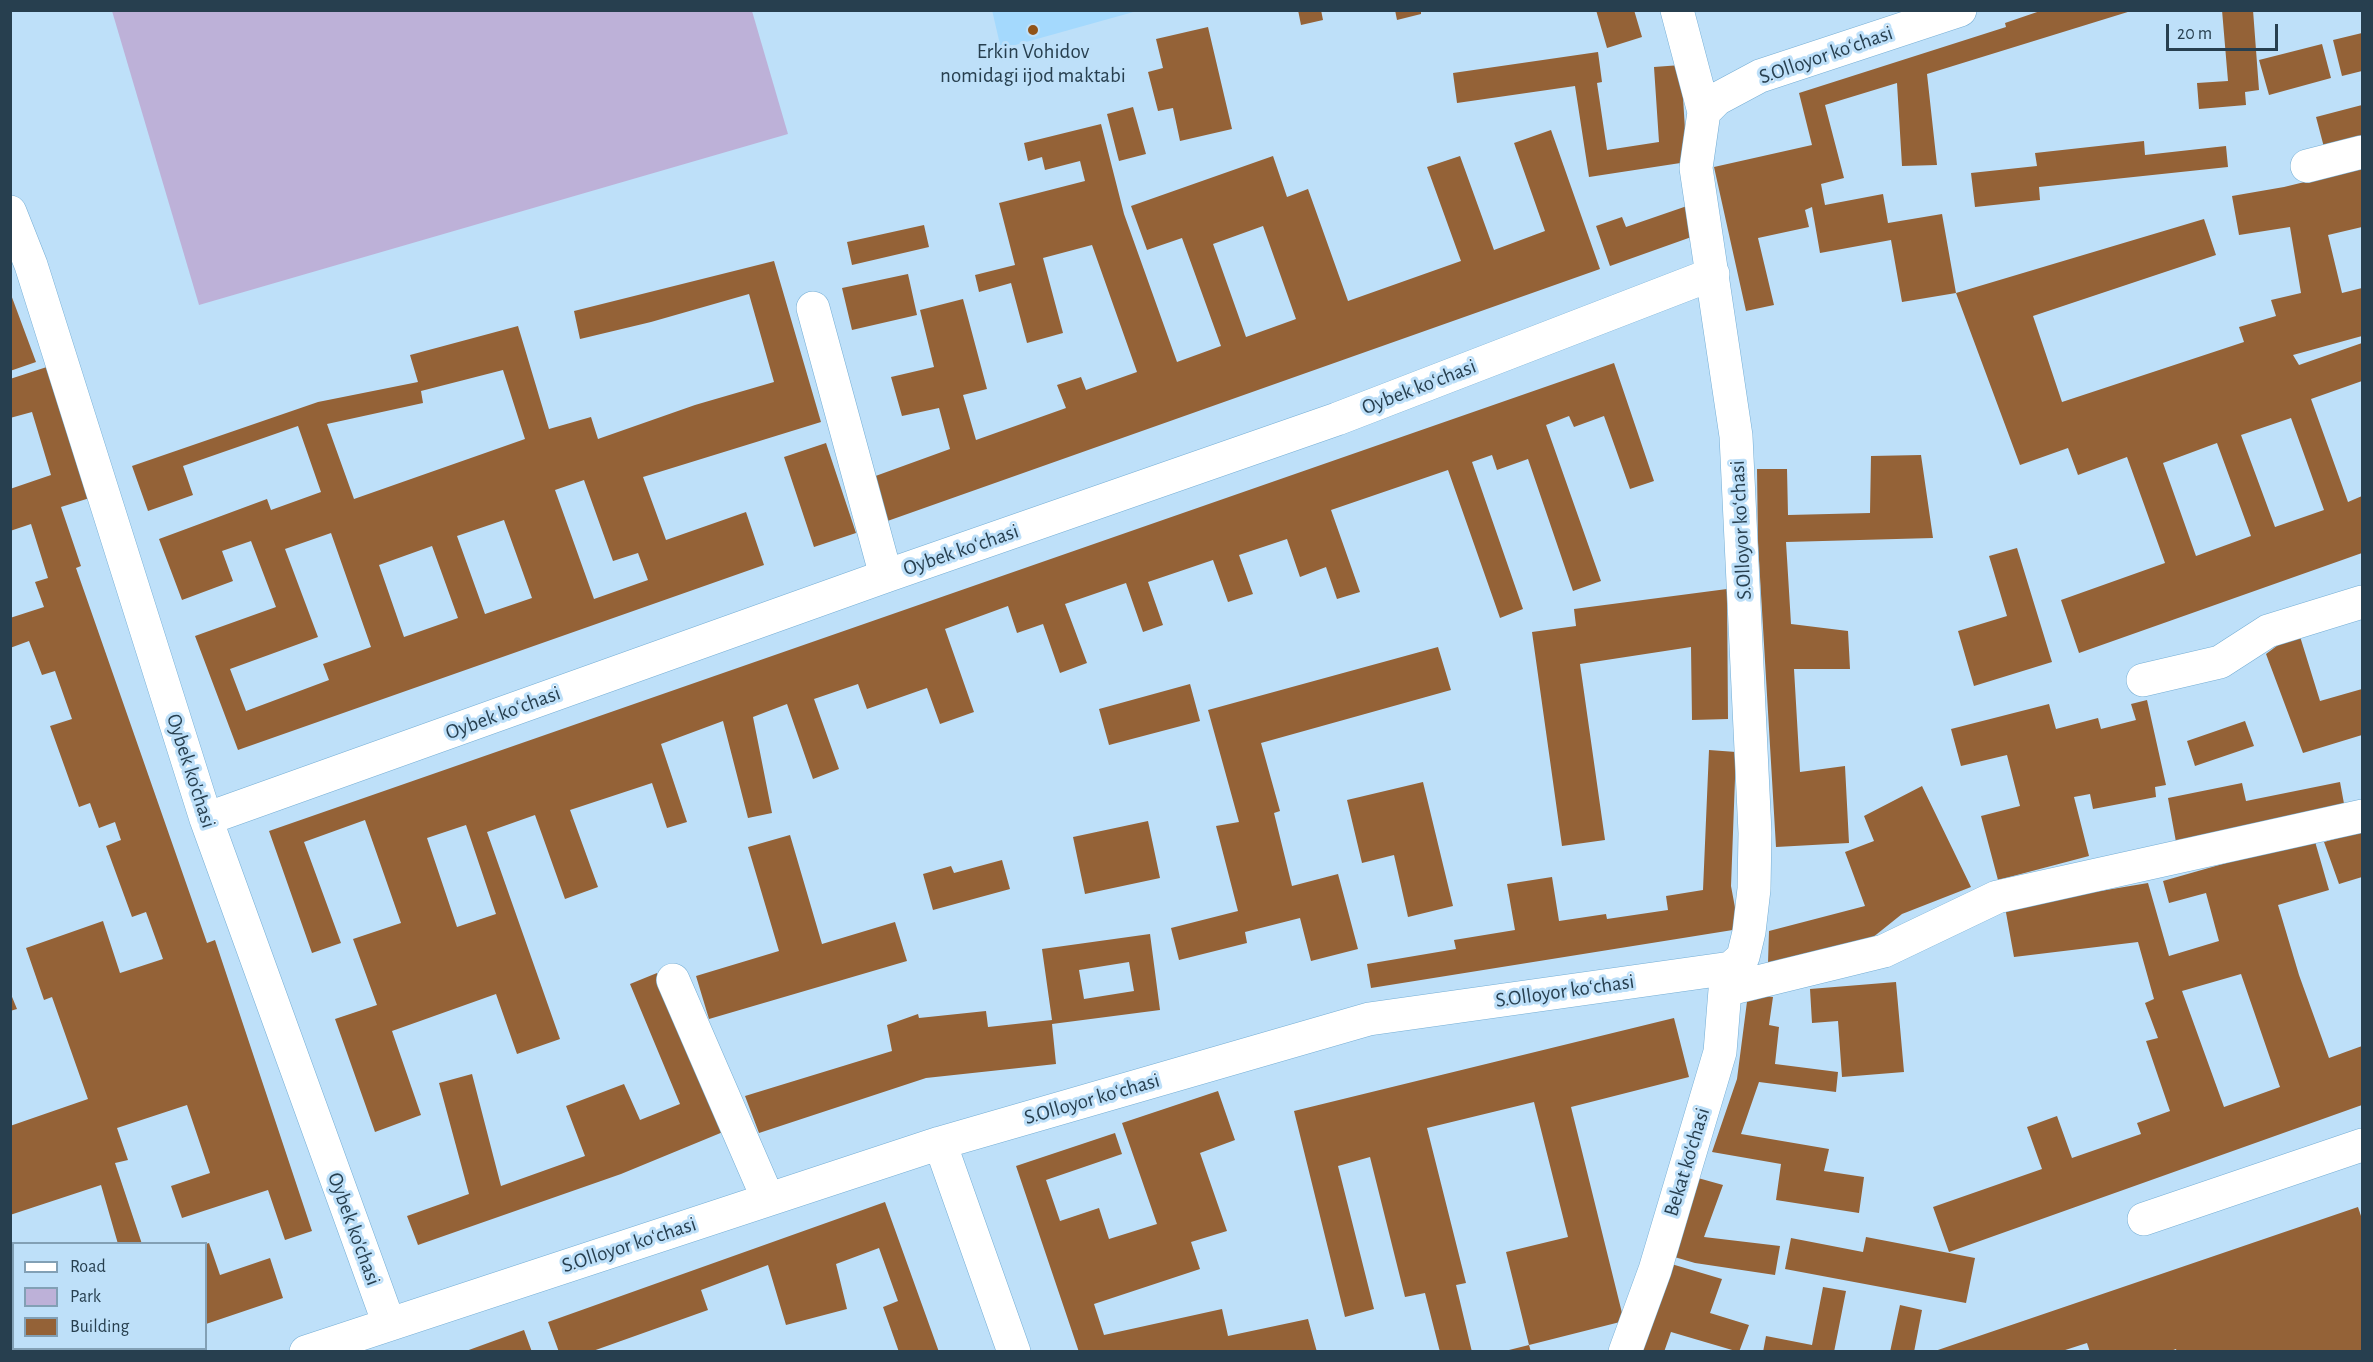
<!DOCTYPE html>
<meta charset="utf-8">
<style>
body{margin:0}
#map{position:relative;width:2373px;height:1362px;overflow:hidden;background:#bee0f9;font-family:"Alegreya Sans",sans-serif}
canvas{display:block}
.frame{position:absolute;inset:0;border:12px solid #273f4f;pointer-events:none}
.legend{position:absolute;left:12px;top:1242px;width:195px;height:108px;box-sizing:border-box;background:#bee0f9;border:2px solid #82a0b5;margin:0;padding:8px 10px;list-style:none;font-size:18px;color:#273f4f}
.legend li{display:flex;align-items:center;gap:12px;height:30px}
.legend b{width:30px;border:2px solid #82a0b5}
.scale{position:absolute;left:2166px;top:24px;width:112px;height:27px;box-sizing:border-box;border:3px solid #273f4f;border-top:0;padding-left:8px;font-size:18px;line-height:21px;white-space:nowrap;color:#273f4f;-webkit-text-stroke:4px #bee0f9;paint-order:stroke}
</style>
<div id="map">
<canvas width="2373" height="1362"></canvas>
<div class="frame"></div>
<ul class="legend">
<li><b style="height:8px;background:#fff"></b>Road</li>
<li><b style="height:16px;background:#bdb1d8"></b>Park</li>
<li><b style="height:16px;background:#946237"></b>Building</li>
</ul>
<div class="scale">20 m</div>
</div>
<script>
const g = document.querySelector('canvas').getContext('2d');
g.lineJoin = 'round';
function fillPath(path, color) { g.fillStyle = color; g.fill(path, 'evenodd'); }
const shape = rows => new Path2D(rows.map(r => 'M' + r).join(''));
function strokePath(path, color, width, dash) { g.strokeStyle = color; g.lineWidth = width; g.lineCap = dash ? 'butt' : 'round'; g.setLineDash(dash || []); g.stroke(path); }
function label(font, color, halo, rows, align = 'center') {
  g.font = font + ' "Alegreya Sans",sans-serif'; g.lineWidth = 6; g.setLineDash([]); g.textBaseline = 'middle'; g.strokeStyle = halo; g.fillStyle = color; for (const [text, x, y, turn = 0] of rows) {
    g.save(); g.translate(x, y); g.rotate((+turn || 0) * Math.PI / 180); g.textAlign = isNaN(turn) ? turn : align; if (halo) g.strokeText(text, 0, 0); g.fillText(text, 0, 0); g.restore();
  }
}
const built = shape([
 [992,10,1137,10,1137,11,1001,49]
]);
const green = shape([
 [112,11,752,11,788,134,199,305]
]);
const building = shape([
 [1298,10,1321,10,1323,20,1301,25],
 [1395,10,1421,10,1421,14,1397,20],
 [1596,10,1634,10,1642,37,1607,48],
 [2043,10,2131,11,1927,74,1937,165,1902,166,1897,83,1825,105,1844,178,1821,184,1825,205,1883,194,1888,223,1942,214,1956,293,1902,302,1891,240,1820,253,1812,207,1805,210,1809,227,1758,238,1774,305,1746,311,1714,167,1812,145,1799,93,2006,27,2005,23],
 [2222,10,2253,10,2259,90,2245,92,2246,105,2199,109,2197,83,2228,81],
 [1208,27,1232,129,1180,141,1173,108,1158,111,1148,72,1163,68,1156,39],
 [2362,33,2362,71,2342,76,2333,40],
 [2322,44,2331,78,2269,95,2259,60],
 [1598,52,1602,82,1597,83,1607,150,1659,142,1654,67,1681,65,1687,162,1589,177,1575,86,1457,103,1453,73],
 [2362,105,2362,141,2325,151,2316,117],
 [1133,107,1146,154,1119,161,1107,114],
 [1101,124,1124,214,1177,362,1221,346,1182,238,1147,250,1131,206,1273,156,1287,197,1308,189,1348,301,1461,261,1427,167,1460,156,1494,250,1545,231,1514,143,1551,130,1600,269,879,524,870,478,950,449,939,408,902,416,891,377,934,367,920,310,963,299,987,389,963,395,976,440,1066,408,1057,385,1081,377,1086,390,1137,372,1092,245,1043,258,1063,333,1027,343,1011,283,979,292,975,275,1015,265,999,203,1085,181,1080,161,1045,170,1042,157,1028,161,1024,143],
 [1263,226,1296,319,1246,337,1213,244],
 [2144,141,2145,155,2226,146,2228,167,2039,187,2040,200,1975,207,1971,173,2037,166,2035,153],
 [2362,168,2362,227,2328,235,2342,293,2362,288,2362,336,2293,355,2299,365,2362,343,2362,381,2311,399,2348,502,2362,496,2362,553,2079,653,2061,600,2165,563,2127,457,2078,475,2068,448,2020,465,1956,293,2204,219,2216,255,2033,316,2062,402,2244,342,2239,327,2276,316,2271,300,2301,293,2290,227,2239,235,2232,196,2284,187],
 [2291,418,2324,510,2275,527,2241,435],
 [2217,443,2251,536,2196,556,2163,463],
 [1687,206,1697,235,1610,266,1596,226,1622,217,1626,227],
 [924,225,929,247,852,265,847,242],
 [774,261,821,422,643,477,666,540,746,512,764,565,238,750,195,636,276,607,251,541,222,551,233,581,182,600,159,539,267,499,271,510,321,492,298,426,183,466,193,495,148,511,132,466,318,402,418,382,410,355,518,326,549,429,591,417,598,439,695,405,774,382,749,294,651,322,580,339,574,311],
 [503,370,525,439,354,499,327,424,423,403,421,391],
 [584,480,613,561,638,553,648,580,594,599,555,490],
 [504,520,532,598,485,614,457,536],
 [331,533,371,647,323,664,329,680,246,711,230,669,318,637,285,549],
 [432,546,458,618,404,637,379,565],
 [908,274,917,315,852,330,842,288],
 [10,292,36,362,10,371],
 [1614,363,1654,481,1630,489,1604,416,1574,427,1569,416,1546,425,1601,581,1573,591,1528,459,1497,470,1492,455,1472,462,1523,609,1500,618,1448,470,1331,510,1360,592,1337,599,1326,567,1300,577,1287,539,1239,555,1253,594,1228,602,1213,560,1148,582,1163,625,1143,632,1126,583,1065,604,1087,663,1060,673,1043,624,1017,633,1008,606,945,629,974,712,940,724,927,688,867,709,858,684,814,699,839,769,813,779,787,704,753,717,772,813,748,818,723,721,661,744,687,822,667,828,652,783,570,810,598,887,565,899,535,815,487,832,560,1039,517,1054,496,994,392,1031,421,1115,375,1132,335,1019,377,1005,353,939,401,923,365,820,304,842,341,943,312,953,269,831],
 [466,825,496,914,457,927,427,838],
 [56,364,96,496,61,507,81,566,76,568,207,943,215,940,312,1231,285,1240,268,1190,182,1218,171,1186,210,1173,187,1105,117,1128,128,1160,115,1163,142,1244,118,1244,101,1185,10,1215,10,1126,88,1099,52,997,44,1000,26,948,103,921,120,973,163,959,146,912,132,917,106,846,121,840,115,822,99,828,90,803,79,807,50,726,72,719,55,671,42,675,29,641,10,648,10,618,44,607,35,582,48,578,31,524,10,531,10,489,51,475,32,412,10,418,10,379],
 [826,443,856,533,814,547,784,457],
 [1921,455,1933,538,1786,542,1791,624,1848,631,1850,669,1794,669,1800,772,1845,766,1849,843,1776,847,1758,543,1757,469,1787,469,1788,515,1870,513,1871,456],
 [2017,548,2052,662,1974,686,1958,631,2007,616,1989,556],
 [1727,589,1728,719,1692,720,1691,647,1580,664,1605,840,1562,846,1532,632,1576,626,1574,609],
 [2298,630,2320,701,2362,689,2362,735,2303,753,2266,654],
 [1438,647,1451,690,1261,743,1280,811,1274,813,1292,886,1338,874,1358,949,1311,961,1300,918,1245,932,1247,943,1179,960,1171,928,1238,911,1216,826,1239,822,1208,710],
 [1190,684,1200,721,1109,745,1099,709],
 [2147,700,2166,785,2155,787,2156,797,2093,809,2090,794,2074,797,2089,856,1998,880,1981,816,2020,806,2007,755,1961,766,1951,729,2049,704,2056,729,2098,718,2101,729,2136,720,2131,704],
 [2245,721,2254,746,2195,766,2187,741],
 [1709,750,1736,752,1731,886,1739,929,1371,988,1367,964,1456,949,1454,940,1515,930,1507,884,1552,877,1559,921,1606,914,1607,919,1668,910,1666,896,1703,890],
 [1423,782,1453,906,1408,917,1394,855,1362,863,1347,800],
 [2340,782,2345,809,2176,842,2168,798,2242,783,2246,801],
 [1922,786,1971,887,1902,914,1872,938,1768,963,1769,931,1865,906,1845,852,1874,841,1864,816],
 [1148,821,1160,878,1085,894,1073,837],
 [2362,831,2362,877,2339,884,2324,842],
 [790,835,822,944,895,922,907,961,709,1019,696,976,779,951,748,847],
 [2314,838,2329,890,2278,905,2299,975,2329,1058,2362,1046,2362,1105,1949,1252,1933,1207,2042,1169,2027,1127,2057,1116,2072,1158,2141,1134,2137,1123,2170,1111,2146,1041,2158,1038,2145,1003,2154,999,2138,942,2014,957,2005,907,2148,883,2169,956,2219,941,2206,893,2169,903,2163,881],
 [2241,974,2280,1087,2224,1107,2182,991],
 [1002,860,1010,889,933,910,923,874,951,866,954,873],
 [1150,934,1160,1010,1052,1024,1056,1064,926,1078,759,1133,745,1096,892,1051,887,1025,918,1014,919,1018,986,1011,988,1027,1052,1020,1042,949],
 [1129,962,1134,991,1084,999,1079,970],
 [657,973,723,1132,621,1174,418,1245,407,1216,469,1194,439,1083,472,1074,501,1186,585,1156,566,1106,624,1084,640,1120,680,1104,630,984],
 [1896,982,1904,1072,1842,1077,1838,1021,1812,1023,1810,989],
 [10,992,17,1009,10,1011],
 [1748,994,1773,997,1769,1025,1779,1027,1775,1064,1838,1072,1836,1092,1759,1082,1741,1134,1829,1149,1824,1171,1864,1177,1859,1213,1776,1200,1781,1164,1712,1152,1737,1079],
 [1674,1018,1689,1077,1571,1107,1624,1321,1529,1345,1506,1252,1568,1237,1534,1102,1427,1128,1466,1283,1456,1285,1472,1352,1440,1352,1425,1293,1405,1297,1370,1157,1338,1166,1374,1309,1345,1317,1294,1111],
 [1218,1091,1235,1140,1200,1153,1227,1231,1191,1242,1200,1269,1094,1304,1104,1335,1222,1309,1228,1336,1308,1319,1317,1352,1079,1352,1016,1166,1115,1133,1122,1154,1046,1180,1060,1221,1099,1208,1109,1239,1157,1224,1122,1123],
 [1698,1178,1723,1185,1704,1237,1780,1246,1775,1275,1695,1263,1671,1256],
 [885,1202,939,1352,899,1352,883,1307,898,1301,879,1248,836,1264,847,1309,786,1325,768,1265,701,1290,708,1310,590,1352,559,1352,548,1322],
 [2358,1207,2362,1219,2362,1352,2177,1352,2176,1349,2168,1352,2090,1352,2087,1343,2059,1352,1932,1352],
 [1866,1237,1975,1258,1966,1303,1785,1269,1791,1238,1863,1252],
 [209,1243,220,1275,270,1258,283,1298,206,1324,206,1244],
 [1668,1263,1722,1279,1710,1313,1749,1325,1739,1352,1671,1332,1664,1352,1637,1352],
 [10,1278,14,1285,13,1346,10,1339],
 [1823,1287,1846,1291,1834,1352,1763,1352,1766,1336,1812,1345],
 [1900,1305,1922,1310,1914,1352,1890,1352],
 [524,1330,532,1352,466,1352,466,1351],
 [1529,1345,1531,1352,1505,1352,1505,1351],
 [14,1348,129,1348,129,1349,121,1352,15,1352]
]);
const minor = shape([
 [1677,10,1704,112],
 [2307,166,2362,152],
 [10,212,31,265,206,819,389,1324],
 [813,308,886,576],
 [2143,680,2220,662,2268,631,2362,602],
 [206,819,886,576,1337,419,1713,274],
 [673,980,768,1199],
 [1725,990,1884,951,1997,897,2362,816],
 [940,1143,1014,1352],
 [2144,1219,2362,1145],
 [306,1352,940,1143,1369,1019,1731,968,1743,957,1749,932,1754,889,1755,833,1736,436,1696,168,1704,112,1717,99,1760,76,1960,10],
 [1625,1352,1655,1270,1720,1052,1725,990,1730,970]
]);
const markers = [
 [1033,30,6,"#915317"]
];
const poiNames = [
 ["Erkin Vohidov",1033,52],
 ["nomidagi ijod maktabi",1033,76]
];
const streetNames = [
 ["S.Olloyor koʻchasi",1826,55,-19],
 ["Oybek koʻchasi",1419,387,-21],
 ["S.Olloyor koʻchasi",1741,530,-93],
 ["Oybek koʻchasi",961,550,-19],
 ["Oybek koʻchasi",503,713,-20],
 ["Oybek ko'chasi",191,771,72],
 ["S.Olloyor koʻchasi",1565,991,-8],
 ["S.Olloyor koʻchasi",1092,1099,-16],
 ["Bekat ko'chasi",1687,1162,-73],
 ["Oybek ko'chasi",354,1229,70],
 ["S.Olloyor koʻchasi",629,1245,-18]
];
fillPath(built, '#a4d9fd');
fillPath(green, '#bdb1d8');
fillPath(building, '#946237');
strokePath(minor, '#74add4', 34);
strokePath(minor, '#fff', 33);
for (const [x, y, r, color] of markers) { const dot = new Path2D(); dot.arc(x, y, r, 0, 2 * Math.PI); g.fillStyle = color; g.fill(dot); strokePath(dot, '#bee0f9', 2); }
label('21px', '#273f4f', '#bee0f9', poiNames);
label('21px', '#273f4f', '#bee0f9', streetNames);
</script>
